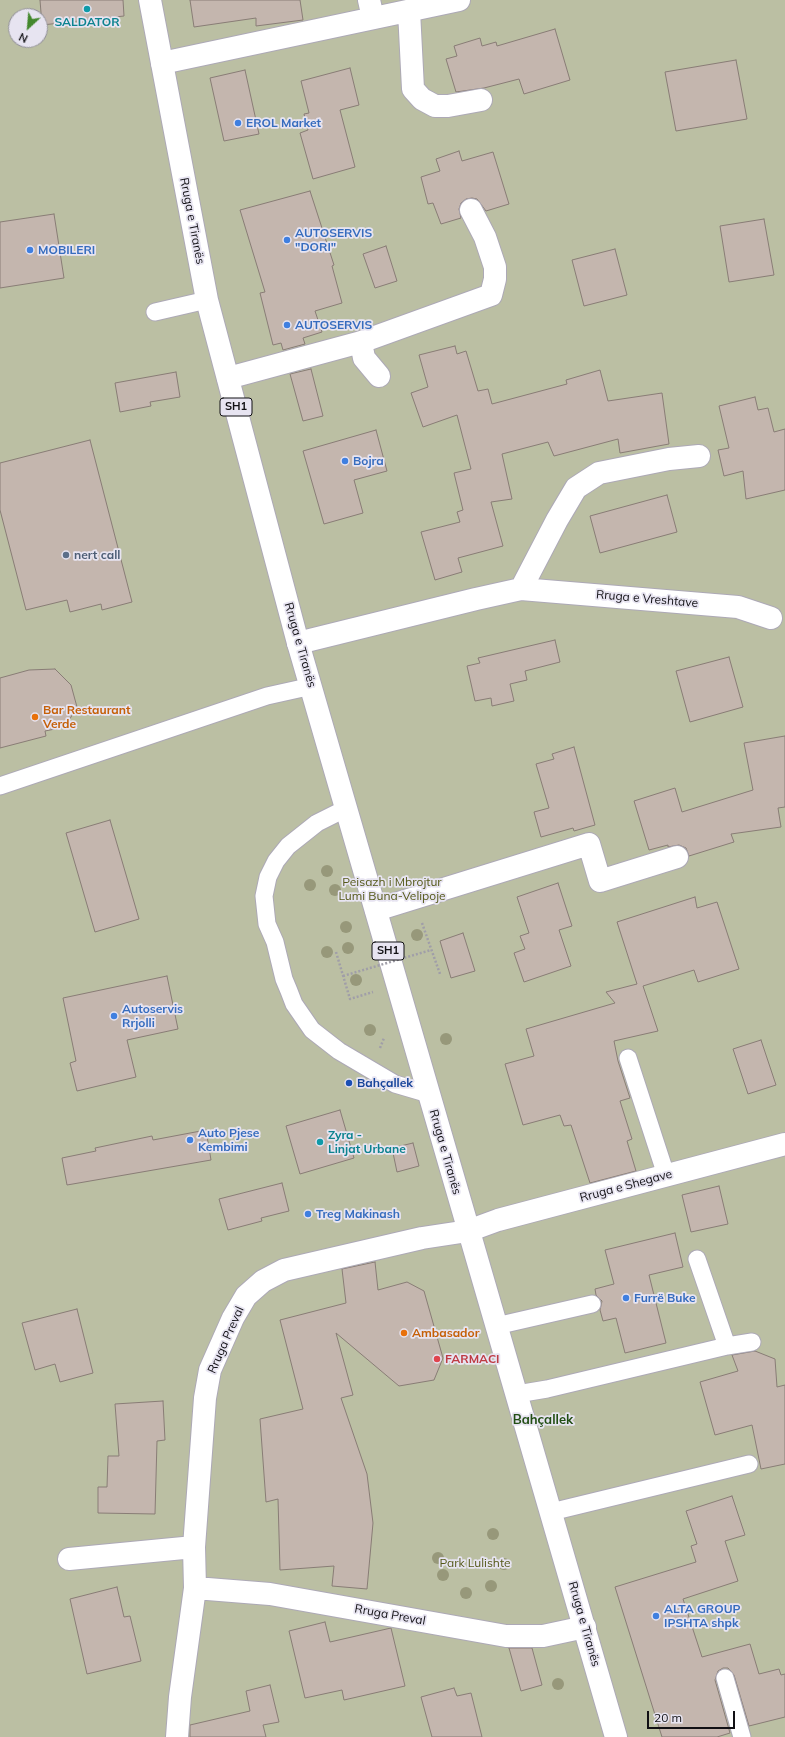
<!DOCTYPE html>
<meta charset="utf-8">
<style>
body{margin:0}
#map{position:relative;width:785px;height:1737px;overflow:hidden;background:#e7e4f1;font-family:Mulish,sans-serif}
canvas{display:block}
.north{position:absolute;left:8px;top:8px;width:40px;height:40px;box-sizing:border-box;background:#e7e4f1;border:1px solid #918f99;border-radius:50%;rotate:206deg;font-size:11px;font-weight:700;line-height:16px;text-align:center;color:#111014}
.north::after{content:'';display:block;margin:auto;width:14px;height:18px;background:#43882d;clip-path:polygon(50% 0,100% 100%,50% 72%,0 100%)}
.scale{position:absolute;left:647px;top:1711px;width:88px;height:18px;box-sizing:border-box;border:2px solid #111014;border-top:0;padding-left:5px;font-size:12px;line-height:14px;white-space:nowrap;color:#111014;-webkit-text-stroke:3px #e7e4f1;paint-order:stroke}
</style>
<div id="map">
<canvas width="785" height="1737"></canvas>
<div class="north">N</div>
<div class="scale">20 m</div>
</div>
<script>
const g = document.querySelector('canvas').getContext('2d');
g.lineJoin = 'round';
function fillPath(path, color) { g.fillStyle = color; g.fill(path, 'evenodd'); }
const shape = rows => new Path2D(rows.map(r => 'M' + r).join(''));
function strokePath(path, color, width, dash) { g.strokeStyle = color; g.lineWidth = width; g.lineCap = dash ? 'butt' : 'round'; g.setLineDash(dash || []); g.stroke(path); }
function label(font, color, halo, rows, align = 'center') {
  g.font = font + ' Mulish,sans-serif'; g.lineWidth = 3.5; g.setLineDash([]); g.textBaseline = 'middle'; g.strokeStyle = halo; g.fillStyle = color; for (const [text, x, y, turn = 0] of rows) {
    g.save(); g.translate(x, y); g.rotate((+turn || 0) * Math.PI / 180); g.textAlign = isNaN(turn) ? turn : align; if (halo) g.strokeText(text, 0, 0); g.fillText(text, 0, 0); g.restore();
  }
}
const green = shape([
 [0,0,785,0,785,1737,0,1737],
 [16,16,40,16,40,40,16,40]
]);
const building = shape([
 [40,0,123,0,124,16,42,25,40,0],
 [190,0,300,0,303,20,256,26,256,18,194,27,190,0],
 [555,29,570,80,524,94,519,79,484,88,456,92,446,59,457,56,454,46,480,38,482,46,496,42,497,46,555,29],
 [736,60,747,119,676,131,665,72,736,60],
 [350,68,359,105,340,110,355,167,313,179,300,133,308,130,304,114,309,113,301,81,350,68],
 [245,70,259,134,224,141,210,78,245,70],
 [459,151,462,161,493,152,509,204,486,211,477,199,472,198,466,199,461,203,459,209,461,218,441,224,433,203,428,204,421,177,440,171,436,159,459,151],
 [310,191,334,265,332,266,342,303,315,311,322,332,303,338,305,344,283,350,281,343,273,345,260,293,265,292,240,210,310,191],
 [54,214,64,278,0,288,0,222,54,214],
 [764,219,774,275,729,282,720,226,764,219],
 [386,246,397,281,375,288,363,254,386,246],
 [615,249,627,295,584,306,572,260,615,249],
 [455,346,457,354,466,351,478,391,488,389,492,404,567,384,566,380,600,370,608,401,662,393,669,444,620,453,618,439,554,456,548,442,502,454,512,499,491,502,503,546,458,558,462,572,435,580,421,532,460,522,457,512,463,510,454,473,471,469,457,415,423,427,411,393,428,387,419,355,455,346],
 [311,369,323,416,303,421,290,374,311,369],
 [176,372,180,397,150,402,151,406,120,412,115,383,176,372],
 [755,397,758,410,768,408,774,432,785,429,785,490,746,499,743,471,724,476,718,450,729,448,719,406,755,397],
 [376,430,387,471,354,480,363,513,324,524,303,451,376,430],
 [90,440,132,602,102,610,101,604,70,612,67,600,26,610,0,510,0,463,90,440],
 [667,495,677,532,600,553,590,516,667,495],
 [555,640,560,662,525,671,527,680,510,684,514,701,492,706,491,698,475,701,467,666,480,663,478,658,555,640],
 [729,657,743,707,690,722,676,671,729,657],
 [55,669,71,685,77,707,65,727,45,731,46,736,0,748,0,678,29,670,55,669],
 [785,736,785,807,778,808,781,827,731,834,734,842,689,856,686,848,679,845,668,847,668,845,649,850,634,801,675,788,682,812,753,790,744,743,785,736],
 [574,747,595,825,574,831,573,828,541,837,534,812,549,808,536,764,554,759,552,754,574,747],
 [110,820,139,919,95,932,66,833,110,820],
 [558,883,572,926,559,930,571,966,524,982,514,953,525,949,520,936,529,933,517,897,558,883],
 [695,897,697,908,717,902,739,969,698,982,694,970,643,986,658,1031,614,1041,618,1061,630,1098,620,1101,632,1139,627,1141,636,1171,590,1183,571,1125,564,1126,560,1115,523,1125,505,1064,534,1056,526,1029,615,1003,606,992,637,984,617,922,695,897],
 [463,933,475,971,451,978,440,941,463,933],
 [167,976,178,1029,127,1040,136,1077,77,1091,70,1063,76,1061,63,998,167,976],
 [761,1040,776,1085,748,1094,733,1049,761,1040],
 [340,1110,354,1158,300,1174,286,1126,340,1110],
 [206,1130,211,1160,67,1185,62,1158,96,1151,95,1148,152,1136,153,1140,206,1130],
 [413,1143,419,1166,397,1172,392,1148,413,1143],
 [282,1183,289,1211,261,1218,262,1221,228,1230,219,1199,282,1183],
 [719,1186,728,1224,691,1232,682,1195,719,1186],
 [675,1233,683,1267,649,1275,666,1343,625,1353,616,1318,603,1321,600,1310,602,1301,596,1295,595,1289,614,1284,605,1250,675,1233],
 [375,1262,378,1290,407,1282,424,1291,443,1358,434,1380,399,1386,336,1333,353,1395,341,1398,367,1474,373,1523,367,1589,332,1586,334,1566,280,1570,278,1499,266,1502,260,1419,303,1409,280,1320,346,1303,342,1269,375,1262],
 [77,1309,93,1373,60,1382,55,1364,35,1370,22,1323,77,1309],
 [755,1351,775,1359,777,1387,785,1385,785,1464,761,1469,752,1425,715,1435,700,1382,738,1371,732,1355,755,1351],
 [163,1401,165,1440,157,1441,155,1514,98,1513,98,1487,107,1487,108,1456,119,1456,115,1404,163,1401],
 [732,1496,745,1535,725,1541,738,1581,683,1599,702,1657,750,1644,759,1674,779,1669,781,1675,785,1674,785,1717,749,1726,734,1675,728,1668,723,1668,718,1671,715,1680,730,1733,717,1737,662,1737,615,1587,696,1562,691,1546,697,1544,686,1511,732,1496],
 [117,1587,124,1617,130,1616,141,1661,87,1674,70,1599,117,1587],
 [325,1622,330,1642,391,1628,405,1686,344,1700,342,1690,305,1698,289,1631,325,1622],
 [509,1648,532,1648,542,1685,521,1691,509,1648],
 [270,1685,279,1722,263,1725,266,1737,190,1737,190,1725,250,1711,246,1691,270,1685],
 [454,1688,457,1696,471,1693,482,1737,432,1737,421,1697,454,1688]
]);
const path = shape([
 [422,923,440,974],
 [336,952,350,999,373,992],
 [380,1048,384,1038]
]);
const service = shape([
 [155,312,207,300],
 [0,786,267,696,312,686],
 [347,808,317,823,288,846,276,861,268,877,264,896,267,924,275,942,284,979,289,991,294,1004,312,1030,339,1051,395,1084,429,1094],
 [628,1058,666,1175],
 [697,1259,727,1346],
 [496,1326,592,1304],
 [517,1394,547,1389,727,1346,752,1342],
 [551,1512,749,1464],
 [725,1678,742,1737]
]);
const minor = shape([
 [369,0,373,18],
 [409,11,413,89,422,99,435,106,448,106,481,100],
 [162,63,459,0],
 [361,342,364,358,379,376],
 [228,378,361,342,491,295,495,279,495,267,485,237,471,210],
 [521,589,557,520,576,488,599,473,669,459,699,456],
 [298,643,476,599,521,589,738,607,771,618],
 [376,910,589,844,600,881,677,857],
 [69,1559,194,1547],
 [195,1588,270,1594,506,1636,543,1636,585,1627],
 [177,1737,180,1697,195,1588,194,1547,205,1398,210,1370,233,1318,246,1296,263,1281,284,1270,422,1238,468,1231,498,1220,785,1144]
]);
const primary = shape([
 [150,0,207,300,298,643,616,1737]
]);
const pathBridge = shape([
 [343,976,431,950]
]);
const trees = [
 [327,871],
 [310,885],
 [335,890],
 [346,927],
 [417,935],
 [348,948],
 [327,952],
 [356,980],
 [370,1030],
 [446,1039],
 [493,1534],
 [438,1558],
 [504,1564],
 [443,1575],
 [491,1586],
 [466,1593],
 [558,1684]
];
const markers = [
 [87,9,4,"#0f9aa8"],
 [238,123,4,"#3f7fe0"],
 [287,240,4,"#3f7fe0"],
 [30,250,4,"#3f7fe0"],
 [287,325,4,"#3f7fe0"],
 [345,461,4,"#3f7fe0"],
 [66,555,4,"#5c6f8a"],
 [35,717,4,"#e8710a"],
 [114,1016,4,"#3f7fe0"],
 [349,1083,4,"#1a4fb4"],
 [190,1140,4,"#3f7fe0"],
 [320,1142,4,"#0f9aa8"],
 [308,1214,4,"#3f7fe0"],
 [626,1298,4,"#3f7fe0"],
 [404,1333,4,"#e8710a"],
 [437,1359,4,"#e0444e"],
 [656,1616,4,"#3f7fe0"]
];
const shields = [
 [236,407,32],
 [388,951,32]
];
const shieldNames = [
 ["SH1",236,407],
 ["SH1",388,951]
];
const cultureNames = [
 ["SALDATOR",87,22],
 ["Zyra -",328,1135,"left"],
 ["Linjat Urbane",328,1149,"left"]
];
const shopNames = [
 ["EROL Market",246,123],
 ["AUTOSERVIS",295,233],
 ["\"DORI\"",295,247],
 ["MOBILERI",38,250],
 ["AUTOSERVIS",295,325],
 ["Bojra",353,461],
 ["Autoservis",122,1009],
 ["Rrjolli",122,1023],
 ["Auto Pjese",198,1133],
 ["Kembimi",198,1147],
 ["Treg Makinash",316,1214],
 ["Furrë Buke",634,1298],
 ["ALTA GROUP",664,1609],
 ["IPSHTA shpk",664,1623]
];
const streetNames = [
 ["Rruga e Tiranës",192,221,79],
 ["Rruga e Vreshtave",647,599,5],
 ["Rruga e Tiranës",300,645,74],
 ["Rruga e Tiranës",445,1152,74],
 ["Rruga e Shegave",626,1186,-15],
 ["Rruga Preval",226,1340,-66],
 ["Rruga Preval",390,1615,10],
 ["Rruga e Tiranës",584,1624,74]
];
const serviceNames = [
 ["nert call",74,555]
];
const foodNames = [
 ["Bar Restaurant",43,710],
 ["Verde",43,724],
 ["Ambasador",412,1333]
];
const parkNames = [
 ["Peisazh i Mbrojtur",392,882],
 ["Lumi Buna-Velipoje",392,896],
 ["Park Lulishte",475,1563]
];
const transitNames = [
 ["Bahçallek",357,1083]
];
const healthNames = [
 ["FARMACI",445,1359]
];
const neighbourhoodNames = [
 ["Bahçallek",543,1420]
];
fillPath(green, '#bbbfa3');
fillPath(building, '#c4b6ae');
strokePath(building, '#897d76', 1);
strokePath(service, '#ada9b6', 19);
strokePath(minor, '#ada9b6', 24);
strokePath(primary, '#ada9b6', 24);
strokePath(path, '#a09ea8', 2.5, [2, 2]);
strokePath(service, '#fff', 17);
strokePath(minor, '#fff', 22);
strokePath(primary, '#fff', 22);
strokePath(pathBridge, '#a09ea8', 2.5, [2, 2]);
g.fillStyle = '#97987a';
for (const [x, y] of trees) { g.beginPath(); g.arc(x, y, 6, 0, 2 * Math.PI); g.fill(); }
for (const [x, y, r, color] of markers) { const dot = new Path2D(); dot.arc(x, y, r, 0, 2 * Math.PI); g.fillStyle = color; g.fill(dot); strokePath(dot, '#e7e4f1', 1.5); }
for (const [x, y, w] of shields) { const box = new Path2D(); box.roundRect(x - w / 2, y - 9, w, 18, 3); g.fillStyle = '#e7e4f1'; g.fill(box); strokePath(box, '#111014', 1); }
label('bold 11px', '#111014', null, shieldNames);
label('bold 12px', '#0d838f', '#e7e4f1', cultureNames);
label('bold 12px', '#366cbe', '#e7e4f1', shopNames, 'left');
label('12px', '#111014', '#e7e4f1', streetNames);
label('bold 12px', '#4e5e75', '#e7e4f1', serviceNames, 'left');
label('bold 12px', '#c56008', '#e7e4f1', foodNames, 'left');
label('12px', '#555919', '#e7e4f1', parkNames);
label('bold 12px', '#164399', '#e7e4f1', transitNames, 'left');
label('bold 12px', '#be3a42', '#e7e4f1', healthNames, 'left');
label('bold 13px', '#224e14', '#e7e4f1', neighbourhoodNames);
</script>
